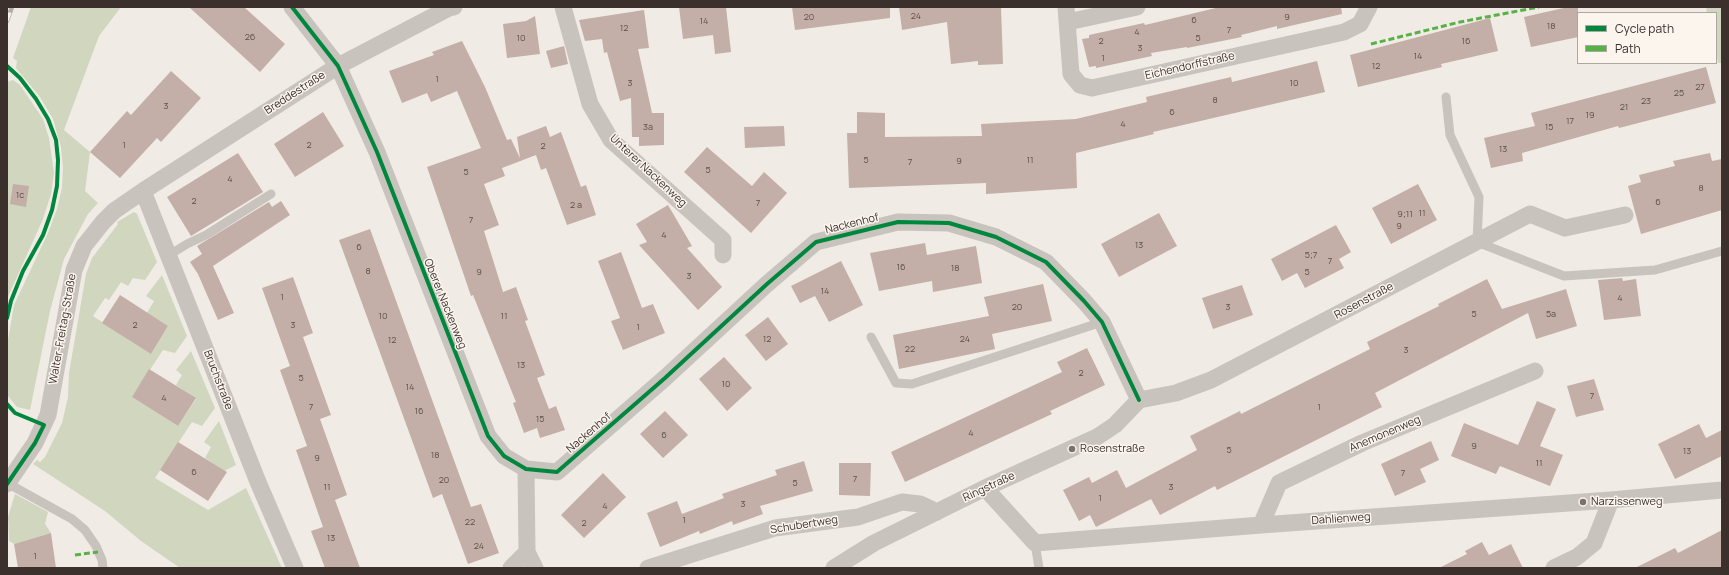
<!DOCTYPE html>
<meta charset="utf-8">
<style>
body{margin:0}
#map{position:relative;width:1729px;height:575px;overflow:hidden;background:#f0ebe5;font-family:Manrope,sans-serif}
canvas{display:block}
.frame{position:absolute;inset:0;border:8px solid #3b302b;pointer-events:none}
.legend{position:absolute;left:1577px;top:12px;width:140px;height:52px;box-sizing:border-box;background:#fbf5ee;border:1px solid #aea6a0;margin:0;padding:5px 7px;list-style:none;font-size:12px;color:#3b302b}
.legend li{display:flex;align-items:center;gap:8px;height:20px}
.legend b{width:20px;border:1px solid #aea6a0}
</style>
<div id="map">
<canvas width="1729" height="575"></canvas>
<div class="frame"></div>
<ul class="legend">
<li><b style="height:5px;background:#00873e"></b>Cycle path</li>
<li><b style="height:5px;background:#57b246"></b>Path</li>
</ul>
</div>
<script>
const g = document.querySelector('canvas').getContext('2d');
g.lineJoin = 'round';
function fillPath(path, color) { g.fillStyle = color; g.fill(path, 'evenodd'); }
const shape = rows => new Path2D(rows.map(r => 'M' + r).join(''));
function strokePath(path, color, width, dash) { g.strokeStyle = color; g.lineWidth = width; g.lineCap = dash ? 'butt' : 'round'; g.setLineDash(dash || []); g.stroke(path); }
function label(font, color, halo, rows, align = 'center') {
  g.font = font + ' Manrope,sans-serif'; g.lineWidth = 3; g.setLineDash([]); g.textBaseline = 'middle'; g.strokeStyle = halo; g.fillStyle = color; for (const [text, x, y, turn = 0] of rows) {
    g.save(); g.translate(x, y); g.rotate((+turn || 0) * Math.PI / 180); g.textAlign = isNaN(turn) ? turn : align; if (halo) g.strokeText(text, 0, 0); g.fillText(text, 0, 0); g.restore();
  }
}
const green = shape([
 [31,7,121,7,99,36,64,130,90,152,85,191,98,203,88,214,64,259,50,311,30,410,17,407,8,396,7,346,14,305,48,233,57,209,62,188,63,168,61,147,53,119,40,97,16,68,17,61,13,58],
 [1706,7,1722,7,1722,63,1718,63,1716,52,1716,13,1707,13],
 [13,80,20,85,43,119,49,138,54,173,51,194,43,219,7,299,7,82],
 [134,212,137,214,157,262,145,280,133,278,128,286,121,282,109,300,105,298,93,316,151,354,168,326,147,313,154,301,146,296,162,275,187,336,175,353,163,350,132,397,178,426,196,399,176,385,182,375,176,370,191,351,215,408,202,426,192,422,155,478,208,510,246,488,282,568,180,568,141,541,105,511,33,464,37,460,40,462,45,457,62,423,68,397,69,373,86,274,92,258,118,224,117,222],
 [219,421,236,465,224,471,205,458,211,447,204,442],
 [15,494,48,512,45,524,51,533,14,544,9,541,8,517]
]);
const building = shape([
 [189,7,244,7,285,44,260,72],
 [679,7,726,7,731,52,715,54,713,35,683,39],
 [792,7,890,7,890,18,795,30],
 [899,7,1001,7,1003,64,978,65,978,61,951,64,947,22,902,30],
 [1220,7,1341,7,1342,14,1277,29,1277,26,1241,35,1242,37,1187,48,1187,47,1151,53,1152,56,1096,68,1096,66,1089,67,1082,39,1089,38,1089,35,1144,23,1145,25],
 [1568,7,1578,7,1578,37,1531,47,1524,17],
 [644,10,649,48,638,49,652,113,664,113,664,145,639,146,639,137,632,137,631,98,620,101,607,52,604,53,602,39,585,41,579,20],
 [535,16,540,54,507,58,503,24,526,21],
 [1490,18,1498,51,1441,64,1442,67,1358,87,1350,55],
 [462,41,485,87,507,140,511,139,520,158,517,137,546,126,550,137,561,132,581,187,586,185,596,215,567,225,546,168,541,170,536,155,502,168,505,176,484,184,499,225,484,231,503,292,516,287,528,320,525,321,545,375,537,378,549,409,556,406,565,430,540,438,537,428,524,433,513,403,516,402,473,295,471,296,427,167,481,148,457,91,431,102,427,93,402,103,389,71,434,55,432,52],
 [564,46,568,64,551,68,546,51],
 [1317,61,1325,92,1153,132,1154,134,1076,153,1077,188,986,194,986,183,849,188,847,133,857,133,857,112,885,113,885,137,982,136,981,124,1076,119,1147,102,1146,97,1231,77,1232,82],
 [1706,67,1716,103,1619,128,1618,126,1522,153,1523,161,1491,168,1484,138,1535,126,1531,113],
 [171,71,201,98,161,142,157,138,120,178,90,152,127,111,131,115],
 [323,112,344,146,295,177,274,144],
 [784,126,785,146,745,148,744,127],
 [707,147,752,186,764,172,787,193,751,233,684,172],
 [238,153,263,192,191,236,167,197],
 [1710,153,1712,161,1722,159,1722,210,1641,234,1628,186,1641,182,1639,175,1675,166,1673,161],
 [13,184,29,186,26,207,10,204],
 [1418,184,1437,220,1391,244,1372,208],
 [281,201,290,215,213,266,234,313,218,320,198,274,190,262,202,254,197,246,269,202,272,207],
 [668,205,692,246,687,248,722,287,698,310,639,245,647,242,636,224],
 [1159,213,1177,246,1119,277,1101,244],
 [1336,225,1351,252,1339,259,1344,268,1305,288,1297,273,1282,281,1271,259],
 [370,229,471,507,481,504,499,553,468,564,442,494,433,498,339,240],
 [925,243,927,255,976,246,982,283,933,292,932,281,879,291,870,253],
 [621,252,642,308,653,304,665,333,623,350,611,321,620,318,598,261],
 [841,261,863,305,829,322,815,296,800,303,791,286],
 [293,277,313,333,303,337,331,415,320,419,347,495,335,500,360,568,325,568,311,531,323,527,296,450,307,446,280,370,290,366,262,288],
 [1622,278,1623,281,1636,279,1641,316,1604,320,1598,280],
 [1487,279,1502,309,1566,289,1577,326,1536,339,1528,313,1375,393,1382,407,1217,490,1215,486,1160,515,1151,499,1096,527,1090,515,1079,521,1063,490,1089,477,1092,483,1117,470,1126,488,1197,450,1190,436,1240,411,1241,414,1370,349,1367,342,1439,306,1438,304],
 [1043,284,1052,321,992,334,995,349,899,369,893,335,989,316,984,297],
 [1242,285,1253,315,1213,329,1202,298],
 [120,295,168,326,151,354,102,323],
 [768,317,788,344,766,361,745,335],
 [1087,348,1105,385,1050,411,1052,414,905,482,891,452,1062,372,1057,362],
 [724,357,752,388,727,411,699,379],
 [149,369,196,398,178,426,132,397],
 [1594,379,1604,410,1576,417,1567,386],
 [1537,401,1556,409,1540,446,1563,455,1550,486,1500,466,1496,474,1451,456,1464,423,1518,445],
 [665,411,688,435,663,458,640,434],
 [1699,424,1706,438,1722,430,1722,456,1675,479,1658,444],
 [1431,441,1439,460,1420,469,1426,482,1395,496,1381,464],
 [178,442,227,472,208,501,160,470],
 [804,461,813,491,760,506,763,514,733,525,732,521,700,534,699,531,660,547,647,513,677,501,682,514,724,498,722,494,777,475,775,470],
 [839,463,871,463,870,496,839,495],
 [603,473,626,497,584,538,561,515],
 [1722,530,1722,568,1635,568,1675,548,1678,553],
 [51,533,56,568,18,568,14,544],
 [1482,542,1489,555,1511,544,1523,568,1439,568,1467,554,1465,551]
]);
const lane = shape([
 [1446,97,1450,135,1479,197,1477,242,1564,276,1655,270,1722,251],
 [169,255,187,244,206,235,271,194],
 [871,337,896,383,912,384,1102,322],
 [7,483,72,519,85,530,96,546,102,560,103,568],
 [1035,543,1039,568]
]);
const street = shape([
 [292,7,338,66,377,152,488,436,504,456,526,469,557,472,665,378,767,284,816,242,898,222,949,223,996,237,1046,262,1084,301,1102,322,1139,400],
 [563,7,590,104,611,140,723,240,723,255],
 [1066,7,1071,74,1080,85,1092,88,1344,32,1360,24,1369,7],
 [1068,22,1137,7],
 [143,191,258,482,295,568],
 [1139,400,1176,393,1211,380,1530,214,1565,228,1625,215],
 [526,469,527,552,535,568],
 [7,484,35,443,48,415,74,270,84,246,103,222,114,211,143,191,338,66,449,8,454,7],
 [985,488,1035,543,1261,525,1611,500,1722,490],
 [1261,525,1279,483,1362,443,1535,371],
 [511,568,527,552],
 [648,568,775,528,858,517,902,502,920,504,937,512],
 [834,568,874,543,985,488,1097,437,1115,425,1139,400],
 [1554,568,1577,557,1594,543,1611,500]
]);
const rail = shape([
 [7,21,12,7]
]);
const quiet = shape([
 [1371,44,1460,22,1539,7],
 [75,555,98,552]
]);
const cycleway = shape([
 [292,7,338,66,377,152,488,436,504,456,526,469,557,472,665,378,767,284,816,242,898,222,949,223,996,237,1046,262,1084,301,1102,322,1139,400],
 [7,66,20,78,36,99,48,119,56,140,58,160,57,186,52,210,43,235,23,271,11,301,7,318],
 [7,404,15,413,44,425,35,443,7,484]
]);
const markers = [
 [1072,449,4,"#7a716c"],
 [1583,502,4,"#7a716c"]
];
const numberNames = [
 ["24",916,16],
 ["20",809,17],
 ["9",1287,17],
 ["6",1194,20],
 ["14",704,21],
 ["18",1551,26],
 ["12",624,28],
 ["7",1229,30],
 ["4",1137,32],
 ["26",250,37],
 ["10",521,38],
 ["5",1198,38],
 ["2",1101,41],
 ["16",1466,41],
 ["3",1140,48],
 ["14",1418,56],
 ["1",1103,58],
 ["12",1376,66],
 ["1",437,79],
 ["3",630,83],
 ["10",1294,83],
 ["27",1700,87],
 ["25",1679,93],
 ["8",1215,100],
 ["23",1646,101],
 ["3",166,106],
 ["21",1624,107],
 ["6",1172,112],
 ["19",1590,115],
 ["17",1570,121],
 ["4",1123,124],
 ["3a",648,127],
 ["15",1549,127],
 ["1",124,145],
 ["2",309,145],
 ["2",543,146],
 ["13",1503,149],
 ["5",866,160],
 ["11",1030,160],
 ["9",959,161],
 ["7",910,162],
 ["5",708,170],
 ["5",466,172],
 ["4",230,179],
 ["8",1701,188],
 ["1c",20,195],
 ["2",194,201],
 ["6",1658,202],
 ["7",758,203],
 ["2 a",576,205],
 ["11",1422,213],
 ["9;11",1405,214],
 ["7",471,220],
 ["9",1399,226],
 ["4",664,235],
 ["13",1139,245],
 ["6",359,247],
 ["5;7",1311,255],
 ["7",1330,261],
 ["16",901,267],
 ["18",955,268],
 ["8",368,271],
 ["9",479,272],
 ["5",1307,272],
 ["3",689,276],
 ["14",825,291],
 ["1",282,297],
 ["4",1620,298],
 ["20",1017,307],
 ["3",1228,307],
 ["5",1474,314],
 ["5a",1551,314],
 ["10",383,316],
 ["11",504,316],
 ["2",135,325],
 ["3",293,325],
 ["1",638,327],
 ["12",767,339],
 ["24",965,339],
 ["12",392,340],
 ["22",910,349],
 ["3",1406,350],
 ["13",521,365],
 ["2",1081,373],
 ["5",301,378],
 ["10",726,384],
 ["14",410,387],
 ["7",1592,396],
 ["4",164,398],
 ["7",311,407],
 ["1",1319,407],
 ["16",419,411],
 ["15",540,419],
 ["4",971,433],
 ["6",664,435],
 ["9",1474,446],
 ["5",1229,450],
 ["13",1687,451],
 ["18",435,455],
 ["9",317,458],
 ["11",1539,463],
 ["6",194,472],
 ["7",1403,473],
 ["7",855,479],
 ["20",444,480],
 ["5",795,483],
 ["11",327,487],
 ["3",1171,487],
 ["1",1100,498],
 ["3",743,504],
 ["4",605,506],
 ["1",684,520],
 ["22",470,522],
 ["2",584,523],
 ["13",331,538],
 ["24",479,546],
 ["1",35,556]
];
const streetNames = [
 ["Eichendorffstraße",1190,66,-13],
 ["Breddestraße",295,93,-33],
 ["Unterer Nackenweg",648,171,43],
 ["Nackenhof",852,224,-14],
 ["Rosenstraße",1364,301,-28],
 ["Oberer Nackenweg",445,304,68],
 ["Walter-Freitag-Straße",63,329,-80],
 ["Bruchstraße",218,380,69],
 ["Nackenhof",589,433,-41],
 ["Anemonenweg",1385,434,-23],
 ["Ringstraße",989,487,-25],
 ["Dahlienweg",1341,519,-4],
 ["Schubertweg",804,525,-9]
];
const poiNames = [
 ["Rosenstraße",1080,449],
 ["Narzissenweg",1591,502]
];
fillPath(green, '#d1d6bf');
fillPath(building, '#c3afa7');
strokePath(lane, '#c9c3be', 9);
strokePath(street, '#c9c3be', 17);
strokePath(rail, '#b1aca8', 4.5);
strokePath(rail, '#fbf5ee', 3, [9]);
strokePath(quiet, '#57b246', 3, [6, 3]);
strokePath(cycleway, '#00873e', 4);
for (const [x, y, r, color] of markers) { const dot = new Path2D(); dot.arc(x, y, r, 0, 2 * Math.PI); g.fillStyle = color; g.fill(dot); strokePath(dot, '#fbf5ee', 1.5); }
label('9px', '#5d504a', null, numberNames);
label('11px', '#3b302b', '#fbf5ee', streetNames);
label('11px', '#3b302b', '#fbf5ee', poiNames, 'left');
</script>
